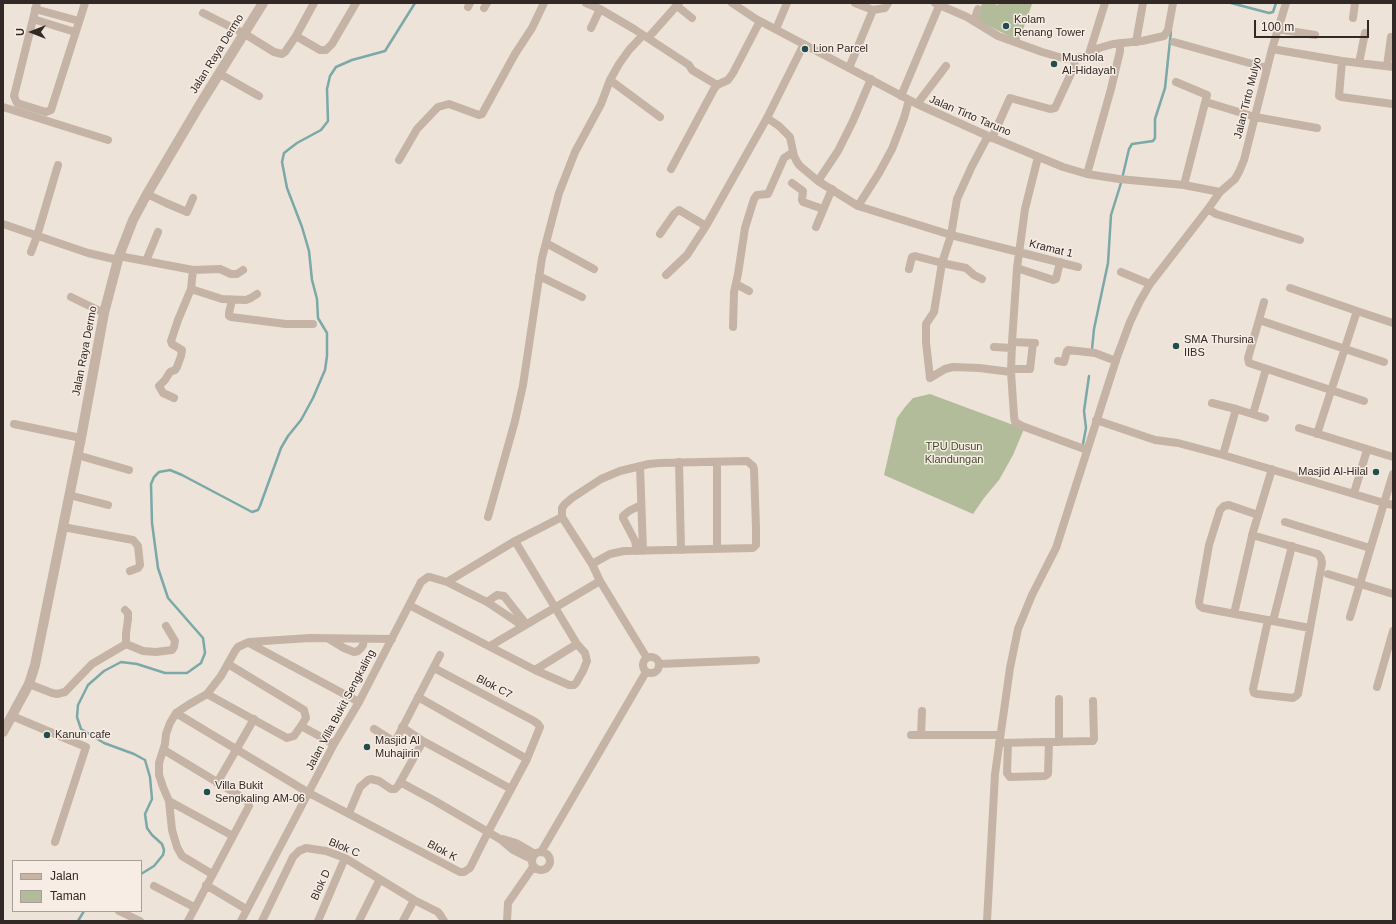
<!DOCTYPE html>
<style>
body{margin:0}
#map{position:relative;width:1396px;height:924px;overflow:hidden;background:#eee3d9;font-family:Arial,sans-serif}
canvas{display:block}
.frame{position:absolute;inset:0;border:4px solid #322926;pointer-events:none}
.legend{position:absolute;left:12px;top:860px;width:130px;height:52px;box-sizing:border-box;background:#f7ede4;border:1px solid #a89f98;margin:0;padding:5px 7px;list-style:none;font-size:12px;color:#322926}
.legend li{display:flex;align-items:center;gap:8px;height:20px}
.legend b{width:20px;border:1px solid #a89f98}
.north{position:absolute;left:12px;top:12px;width:40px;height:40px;-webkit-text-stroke:3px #f7ede4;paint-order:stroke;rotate:270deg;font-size:11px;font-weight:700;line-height:16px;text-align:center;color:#322926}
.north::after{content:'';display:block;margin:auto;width:14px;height:18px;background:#322926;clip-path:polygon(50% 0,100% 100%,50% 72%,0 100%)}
.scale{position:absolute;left:1254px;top:20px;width:115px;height:18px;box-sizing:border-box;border:2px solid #322926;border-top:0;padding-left:5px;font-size:12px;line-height:14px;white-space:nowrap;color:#322926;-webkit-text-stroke:3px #f7ede4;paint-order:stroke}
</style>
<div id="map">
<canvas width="1396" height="924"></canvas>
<div class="frame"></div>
<ul class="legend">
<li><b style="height:5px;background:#c5b3a6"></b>Jalan</li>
<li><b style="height:11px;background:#b2bb9a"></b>Taman</li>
</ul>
<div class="north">U</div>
<div class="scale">100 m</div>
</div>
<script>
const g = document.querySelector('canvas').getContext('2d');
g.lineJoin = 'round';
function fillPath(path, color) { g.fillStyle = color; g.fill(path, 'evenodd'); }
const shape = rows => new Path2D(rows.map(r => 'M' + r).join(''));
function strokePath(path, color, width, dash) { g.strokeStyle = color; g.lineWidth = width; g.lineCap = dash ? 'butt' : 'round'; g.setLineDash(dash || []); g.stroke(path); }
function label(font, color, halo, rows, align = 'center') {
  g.font = font + ' Arial,sans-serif'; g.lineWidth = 3; g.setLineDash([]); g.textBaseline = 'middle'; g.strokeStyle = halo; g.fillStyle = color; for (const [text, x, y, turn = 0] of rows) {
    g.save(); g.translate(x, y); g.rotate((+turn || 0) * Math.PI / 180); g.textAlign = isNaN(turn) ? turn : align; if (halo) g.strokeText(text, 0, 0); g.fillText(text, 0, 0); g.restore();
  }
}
const green = shape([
 [982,3,992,3,998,5,999,3,1032,4,1019,41,977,20],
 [930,394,1024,429,1013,455,999,480,984,498,973,514,884,475,897,418,905,407,913,398]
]);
const stream = shape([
 [1231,3,1269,13,1273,12,1276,3],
 [1092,349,1094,329,1108,263,1111,215,1121,183,1129,149,1132,144,1153,141,1155,138,1155,119,1165,88,1171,31],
 [1083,444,1086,428,1084,411,1089,376],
 [141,874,154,866,163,855,164,850,162,844,152,835,147,828,145,814,152,799,150,777,145,760,134,754,104,743,81,729,77,717,78,705,88,685,104,671,121,662,137,664,165,673,187,673,201,663,205,653,203,638,168,598,158,568,152,523,151,484,154,477,159,472,170,470,182,475,252,512,258,510,260,506,281,448,288,436,301,420,313,398,325,370,327,356,327,333,318,318,317,299,312,280,309,251,302,227,287,188,282,162,284,153,297,143,321,130,328,121,327,89,330,76,336,67,352,60,385,51,415,3],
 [78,921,84,911]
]);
const minor = shape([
 [37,3,14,96,17,103,46,112,51,110,85,3],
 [586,3,600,9,634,29,689,65,692,70,717,85],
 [732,3,756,19,917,104,988,136,1063,167,1087,174,1119,179,1184,185,1220,192],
 [855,3,873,10],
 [935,3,967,17,998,36,1042,52,1066,59,1084,57,1099,48,1113,44,1142,41,1164,36,1168,30,1173,3],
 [677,6,692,18],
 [468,7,470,3],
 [484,8,487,3],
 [35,9,79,21],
 [203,13,245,34,274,52,282,54,285,52,296,36,314,3],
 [1353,18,1355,3],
 [33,19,75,32],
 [974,21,978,9],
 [591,28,600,9],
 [776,29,787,3],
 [1277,29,1315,35],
 [296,36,320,50,326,50,332,44,356,3],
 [648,38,679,3],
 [1136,42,1143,3],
 [1174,42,1267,68],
 [1272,49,1342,61,1393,67],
 [1089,54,1105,3],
 [1342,61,1339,96,1341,97,1393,104],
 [1359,63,1365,33],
 [1387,66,1391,37],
 [849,68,873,10,885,8,888,3],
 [220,74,259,96],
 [610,80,660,117],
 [1176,82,1207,95,1184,185],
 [901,96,939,6],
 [1206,102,1255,117,1317,128],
 [917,104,946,66],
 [3,107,108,140],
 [767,118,779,126,790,137,794,156,797,162,800,166,818,181,858,206,951,235,1078,267],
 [992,138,1010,98,1050,109,1055,108,1074,67,1075,59],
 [1038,157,1025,209,1017,268,1012,342,1011,372,1014,416,1015,422,1022,426,1087,450],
 [399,160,417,129,438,107,449,104,479,115,482,114,515,54,532,28,544,3],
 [671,169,714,89,717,85,728,80,733,73,760,21],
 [1087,174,1111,89,1120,51,1120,43],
 [818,181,838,151,853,121,871,79],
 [792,183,803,191,802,200,803,202,823,209],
 [147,194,166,203,187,212,193,198],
 [858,206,879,173,892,149,904,118,909,100],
 [1208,209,1216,214,1300,240],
 [3,224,88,253,118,260],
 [816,227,832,189],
 [660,234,674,214,679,210,706,226],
 [546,243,594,269],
 [31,252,37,236,58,165],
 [119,256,193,270,220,269,231,274,237,274,243,270],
 [146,261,158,232],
 [1017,268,1053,280,1056,279,1060,262],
 [909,269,912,257,915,256,942,263,966,268,974,275,982,279],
 [1121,272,1150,284],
 [666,275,687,255,706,226,767,118,804,44],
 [539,276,582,297],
 [736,284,749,291],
 [1290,288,1357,311,1317,434],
 [191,289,222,299,246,300,251,298,257,294],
 [71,297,104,313],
 [232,300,229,313,229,316,231,317,286,324,313,324],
 [1357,311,1393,323],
 [1259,320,1264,302],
 [733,327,734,292,738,274,745,228,754,199,757,195,768,194,784,158,790,154,794,156],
 [1012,342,1035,343],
 [994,347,1012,348],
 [1058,361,1064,362,1067,351,1068,350,1095,353,1116,361],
 [1011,369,1030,369,1033,343],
 [930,378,926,342,926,324,934,312,942,263,951,235,957,199,972,166,988,136],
 [930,378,945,369,953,367,979,368,1011,372],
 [174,398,163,393,159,386,165,380,170,372,175,370,177,367,181,356,182,350,172,344,171,341,178,320,191,289,193,270],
 [1364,401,1249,363,1248,358,1259,320,1384,362],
 [1212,403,1236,409],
 [1253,414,1266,369],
 [1096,420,1155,440,1178,443,1223,455,1384,503,1393,474],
 [14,424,81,438],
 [1299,428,1393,457],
 [77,455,129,470],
 [1223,455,1236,409,1265,418],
 [679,462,681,550],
 [717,462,717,549],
 [640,466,643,551],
 [1354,493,1367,450],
 [69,495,108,505],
 [1258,515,1229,505,1224,506,1220,510,1209,545,1199,602,1200,606,1203,608,1310,628],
 [488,517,515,421,523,385,542,258,559,193,575,152,601,104,610,80,619,64,629,50,643,35],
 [562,517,562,508,565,504,572,498,601,479,620,471,649,464,660,463,747,461,753,466,754,469,756,528,756,545,753,548,624,551,610,554,592,564],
 [1285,522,1370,548],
 [63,527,133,540,138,546,140,565,138,568,130,571],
 [1252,535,1318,554,1321,558,1322,563,1298,694,1296,696,1293,698,1257,694,1254,693,1253,689,1268,620],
 [515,541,577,644,535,670],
 [637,551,635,541,623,518,623,516,629,511,641,505],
 [1328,574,1393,594],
 [447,582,515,541,562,517,592,564,600,581,647,658],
 [487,602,497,595,504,596,526,624],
 [409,605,535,670,569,685,574,685,576,683,583,671,587,661,585,653,577,644],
 [1234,614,1253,532,1272,469],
 [1350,617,1384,503,1393,505],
 [1273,621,1292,546],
 [329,639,344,648,354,652,358,651,361,648,363,645,364,639],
 [249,643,359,702],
 [126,644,143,651,156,652,172,650,174,647,175,641,166,626],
 [490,646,600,581],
 '643 665a8 8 0 1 1 16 0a8 8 0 1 1-16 0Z',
 [228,664,304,710,306,718,301,726],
 [659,664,756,660],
 [29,684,52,693,57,694,65,692,92,664,126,644,126,634,128,619,128,613,125,610],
 [1377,687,1393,631],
 [207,694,287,738,294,736,301,726,334,744],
 [418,697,527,759],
 [1059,699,1059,742],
 [176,713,309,793,456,870,460,872,464,872,470,868,488,832,527,759,540,727,538,724,534,721,434,668],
 [12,716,86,747,55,842],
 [402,727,423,741,511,789],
 [374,729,393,741,396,740,440,655],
 [911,735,999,735],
 [921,735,922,711],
 [999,743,1093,741,1094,739,1093,701],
 [1008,743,1007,773,1010,777,1045,776,1048,774,1049,742],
 [164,750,240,796,247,801,248,803,249,806,188,921],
 [400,782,435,801,500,839,513,850,531,859],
 [217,783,254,719],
 [169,801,233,836],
 [349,813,360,787,368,780,371,779,379,781,391,789,395,789,398,786,423,741],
 [503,839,516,843,535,854],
 '532 861a9 9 0 1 1 18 0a9 9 0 1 1-18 0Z',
 [541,852,646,672],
 [212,874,182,856,177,847,172,830,169,801,163,787,159,775,159,763,165,744,166,734,170,723,176,713,188,705,207,694,221,676,235,651,238,647,249,642,310,638,392,639],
 [206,885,246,909],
 [154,886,194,907],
 [119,911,140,921],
 [241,921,334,744,359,702,421,582,428,577,430,577,447,582,487,602,523,626],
 [262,921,293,857,299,851,306,848,326,851,345,858,414,900,438,912,441,916,444,921],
 [318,921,345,858],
 [359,921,380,879],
 [403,921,414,900],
 [507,921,508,903,533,867],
 [987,921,995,774,1010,668,1018,629,1032,595,1056,548,1117,357,1130,322,1140,301,1150,284,1208,209,1220,192,1235,179,1239,172,1244,160,1272,49,1286,3]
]);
const tertiary = shape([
 [3,732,29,684,35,665,81,438,104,313,119,256,133,220,147,194,199,106,263,3]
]);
const markers = [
 [1006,26,4,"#204e4f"],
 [805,49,4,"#204e4f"],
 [1054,64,4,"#204e4f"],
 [1176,346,4,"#204e4f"],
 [1376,472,4,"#204e4f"],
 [47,735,4,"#204e4f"],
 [367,747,4,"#204e4f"],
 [207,792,4,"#204e4f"]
];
const poiNames = [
 ["Kolam",1014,20],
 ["Renang Tower",1014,33],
 ["Lion Parcel",813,49],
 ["Mushola",1062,58],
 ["Al-Hidayah",1062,71],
 ["SMA Thursina",1184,340],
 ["IIBS",1184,353],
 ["Masjid Al-Hilal",1368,472,"right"],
 ["Kanun cafe",55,735],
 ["Masjid Al",375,741],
 ["Muhajirin",375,754],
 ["Villa Bukit",215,786],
 ["Sengkaling AM-06",215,799]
];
const streetNames = [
 ["Jalan Raya Dermo",217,54,-58],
 ["Jalan Tirto Mulyo",1248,98,-76],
 ["Jalan Tirto Taruno",970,116,23],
 ["Kramat 1",1051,249,14],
 ["Jalan Raya Dermo",85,351,-79],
 ["Blok C7",494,687,28],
 ["Jalan Villa Bukit Sengkaling",341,710,-62],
 ["Blok C",344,848,23],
 ["Blok K",442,851,28],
 ["Blok D",321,885,-66]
];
const parkNames = [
 ["TPU Dusun",954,447],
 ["Klandungan",954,460]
];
fillPath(green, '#b2bb9a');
strokePath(stream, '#7ba8a8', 2.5);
strokePath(minor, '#c5b3a6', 8);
strokePath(tertiary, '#c5b3a6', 10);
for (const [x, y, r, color] of markers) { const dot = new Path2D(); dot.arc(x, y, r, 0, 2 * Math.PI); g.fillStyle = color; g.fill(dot); strokePath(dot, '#f7ede4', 1.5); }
label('11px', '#322926', '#f7ede4', poiNames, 'left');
label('11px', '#322926', '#f7ede4', streetNames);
label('11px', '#434e2c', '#f7ede4', parkNames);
</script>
